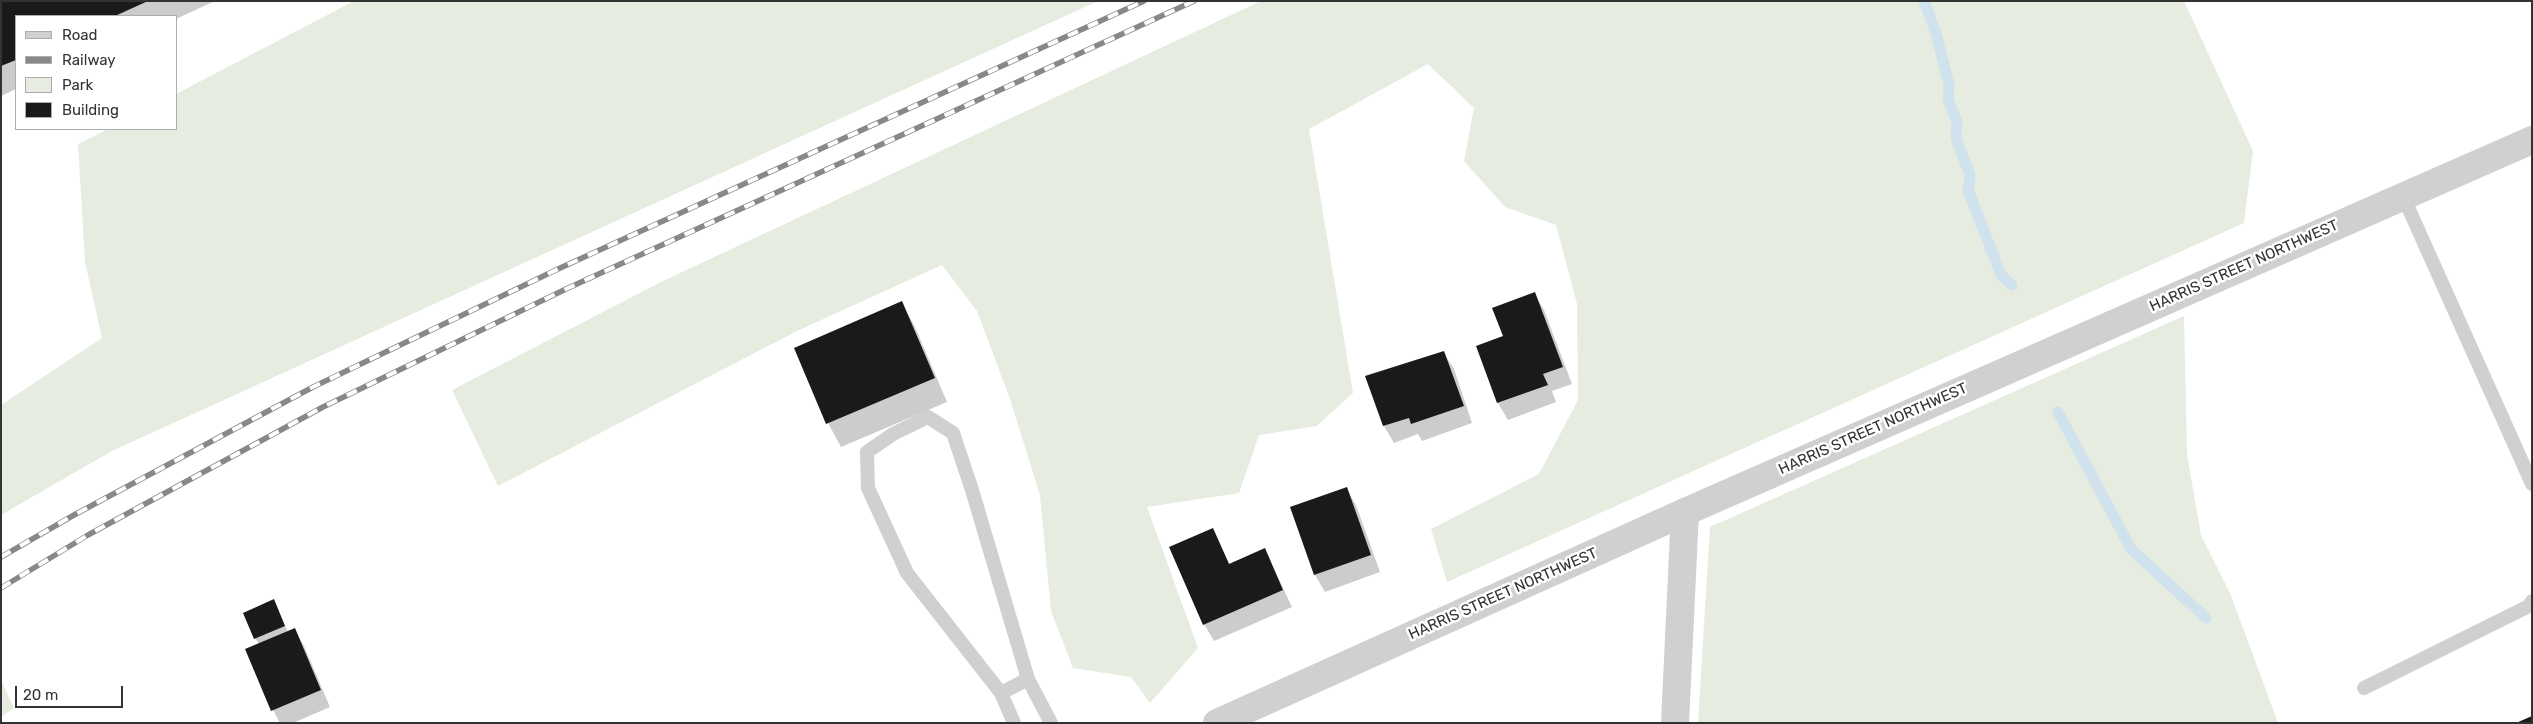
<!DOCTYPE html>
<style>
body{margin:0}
#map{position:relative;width:2533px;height:724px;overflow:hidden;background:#fff;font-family:Rubik,sans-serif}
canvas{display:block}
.frame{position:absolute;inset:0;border:2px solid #333;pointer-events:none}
.legend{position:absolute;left:15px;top:15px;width:162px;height:115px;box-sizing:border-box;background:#fff;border:1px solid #adadad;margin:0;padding:6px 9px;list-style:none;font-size:15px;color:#333}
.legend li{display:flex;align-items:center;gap:10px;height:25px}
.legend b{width:25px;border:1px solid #adadad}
.scale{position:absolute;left:15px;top:686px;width:108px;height:22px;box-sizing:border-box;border:2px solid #333;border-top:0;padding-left:6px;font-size:15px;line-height:18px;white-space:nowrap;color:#333;-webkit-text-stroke:4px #fff;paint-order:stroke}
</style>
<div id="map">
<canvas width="2533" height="724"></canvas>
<div class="frame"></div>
<ul class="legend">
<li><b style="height:6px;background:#d0d0d0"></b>Road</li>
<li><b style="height:6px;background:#888"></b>Railway</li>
<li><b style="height:14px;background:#e6ecdf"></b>Park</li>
<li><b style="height:14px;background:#1a1a1a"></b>Building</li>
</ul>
<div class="scale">20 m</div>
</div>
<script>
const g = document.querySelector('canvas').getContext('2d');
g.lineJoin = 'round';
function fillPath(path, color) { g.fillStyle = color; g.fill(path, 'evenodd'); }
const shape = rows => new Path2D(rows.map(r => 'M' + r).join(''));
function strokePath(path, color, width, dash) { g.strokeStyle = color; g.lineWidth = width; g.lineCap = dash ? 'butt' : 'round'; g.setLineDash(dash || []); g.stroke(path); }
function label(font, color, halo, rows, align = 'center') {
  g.font = font + ' Rubik,sans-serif'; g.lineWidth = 5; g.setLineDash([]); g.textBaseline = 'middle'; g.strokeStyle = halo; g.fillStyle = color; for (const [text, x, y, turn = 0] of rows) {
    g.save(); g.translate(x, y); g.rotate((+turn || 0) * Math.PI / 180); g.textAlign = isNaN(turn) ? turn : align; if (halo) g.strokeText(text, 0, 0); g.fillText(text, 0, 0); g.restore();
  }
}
const green = shape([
 [354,1,1098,1,112,451,1,515,1,405,102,338,85,262,78,144,108,129,176,129,176,94],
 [1261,1,2184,1,2253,151,2244,223,1447,582,1431,529,1539,474,1578,400,1577,304,1556,225,1505,207,1464,161,1474,108,1428,64,1309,129,1353,393,1317,426,1259,435,1239,493,1147,507,1198,648,1150,703,1131,677,1073,668,1051,611,1040,495,1010,399,977,311,942,265,797,331,498,486,452,390,663,281],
 [2184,316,2187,455,2201,535,2230,593,2278,723,1698,723,1710,527],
 [1,680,14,708,1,717]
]);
const shadow = shape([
 [1,1,215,1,176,19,176,16,16,16,16,89,1,96],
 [1534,293,1544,310,1572,384,1552,391,1556,402,1508,420,1498,403,1477,347,1504,337],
 [902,303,915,327,947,402,841,447,828,423,796,348],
 [1444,353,1454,369,1472,423,1422,441,1418,434,1394,443,1384,426,1367,376],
 [1346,488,1356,505,1380,572,1325,592,1315,575,1291,508],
 [1213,529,1230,565,1265,550,1292,607,1214,641,1204,624],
 [274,601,288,632,294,629,304,646,330,707,293,723,280,723,273,710,259,644,255,638]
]);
const stream = shape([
 [1924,1,1936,33,1949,85,1948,99,1957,123,1956,138,1970,175,1968,190,2001,275,2012,285],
 [2058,412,2131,549,2206,618]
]);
const building = shape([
 [1,1,148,1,115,16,16,16,16,60,1,66],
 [1535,292,1563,367,1543,374,1548,385,1497,403,1476,346,1503,336,1492,308],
 [902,301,935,378,826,424,794,348],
 [1444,351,1464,406,1411,424,1409,418,1383,426,1365,376],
 [1347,487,1371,555,1314,575,1290,507],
 [1213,528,1229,564,1265,548,1283,590,1203,625,1169,547],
 [274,599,285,626,254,639,243,613],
 [295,628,321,690,271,711,245,649],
 [2532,716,2532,723,2516,723]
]);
const service = shape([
 [2403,196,2532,484],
 [2364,688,2529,606,2532,601],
 [1001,693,1028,679],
 [1014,723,1001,693,907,573,868,488,867,452,893,434,928,417,953,433,972,490,1028,679,1051,723]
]);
const minor = shape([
 [1675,723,1685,512]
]);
const tertiary = shape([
 [1217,723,1685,512,2532,140]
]);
const rail = shape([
 [1,557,74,515,313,387,558,269,1144,1],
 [1,588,88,535,323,407,566,289,1194,1]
]);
const streetNames = [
 ["HARRIS STREET NORTHWEST",2244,266,-24],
 ["HARRIS STREET NORTHWEST",1873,429,-24],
 ["HARRIS STREET NORTHWEST",1503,594,-24]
];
fillPath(green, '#e6ecdf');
fillPath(shadow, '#0003');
strokePath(stream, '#cfe2ee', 11);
fillPath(building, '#1a1a1a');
strokePath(service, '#d0d0d0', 14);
strokePath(minor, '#d0d0d0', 28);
strokePath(tertiary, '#d0d0d0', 28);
strokePath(rail, '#888', 5.5);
strokePath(rail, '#fff', 4, [11]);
label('15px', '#333', '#fff', streetNames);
</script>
